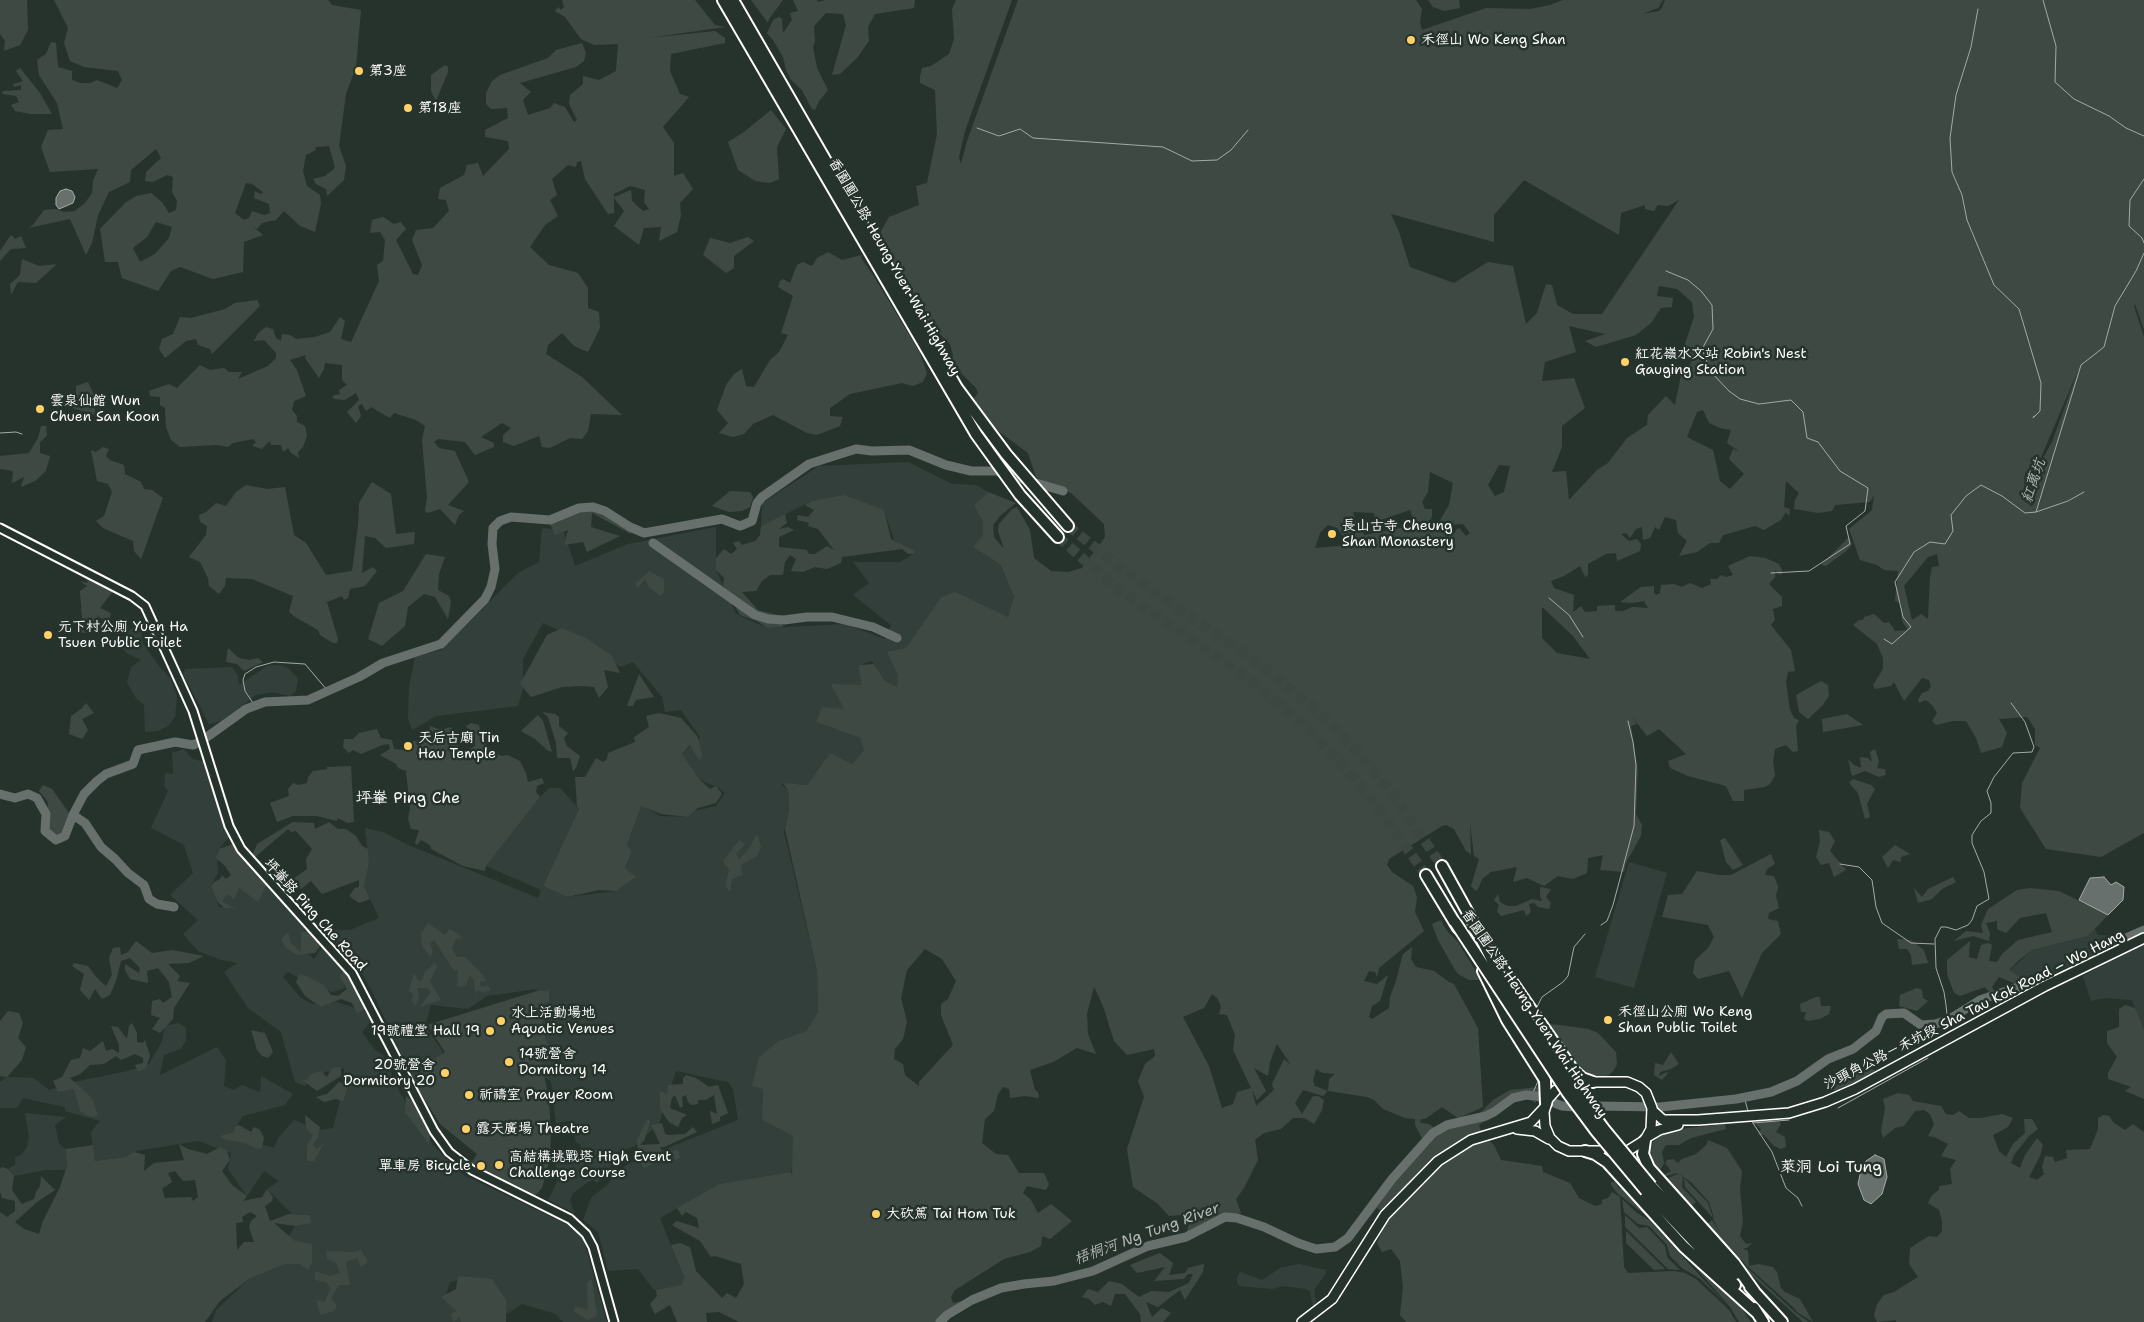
<!DOCTYPE html>
<meta charset="utf-8">
<style>
body{margin:0}
canvas{display:block;background:#26332d}
</style>
<canvas width="2144" height="1322"></canvas>
<script>
const g = document.querySelector('canvas').getContext('2d');
g.lineJoin = 'round';
function fillPath(path, color) { g.fillStyle = color; g.fill(path, 'evenodd'); }
const shape = rows => new Path2D(rows.map(r => 'M' + r).join(''));
function strokePath(path, color, width, dash) { g.strokeStyle = color; g.lineWidth = width; g.lineCap = dash ? 'butt' : 'round'; g.setLineDash(dash || []); g.stroke(path); }
function label(font, color, halo, rows, align = 'center') {
  g.font = font + ' "Shantell Sans","LXGW WenKai TC",sans-serif'; g.lineWidth = 5; g.setLineDash([]); g.textBaseline = 'middle'; g.strokeStyle = halo; g.fillStyle = color; for (const [text, x, y, turn = 0] of rows) {
    g.save(); g.translate(x, y); g.rotate((+turn || 0) * Math.PI / 180); g.textAlign = isNaN(turn) ? turn : align; if (halo) g.strokeText(text, 0, 0); g.fillText(text, 0, 0); g.restore();
  }
}
const built = shape([
 [908,462,952,484,976,485,988,492,974,505,983,523,983,535,974,547,1000,564,1014,598,1008,617,993,611,941,597,906,648,897,687,885,681,872,661,860,665,861,685,844,710,816,722,860,738,864,750,852,764,830,753,807,785,781,784,788,790,789,809,784,832,817,971,818,1012,806,1031,778,1041,759,1057,763,1089,762,1120,797,1138,791,1172,719,1184,660,1218,684,1278,682,1286,654,1290,638,1269,608,1271,598,1232,583,1220,591,1198,608,1184,616,1173,628,1164,738,1120,733,1089,728,1082,676,1071,659,1123,635,1146,624,1150,617,1165,613,1163,608,1169,606,1168,603,1176,597,1183,593,1180,587,1183,573,1193,570,1200,574,1213,548,1200,558,1180,558,1172,554,1159,555,1155,559,1151,568,1148,578,1151,581,1145,576,1142,571,1121,556,1123,551,1081,545,1078,540,1054,551,1051,546,1040,539,1006,549,1002,549,990,537,991,537,989,487,996,468,1009,431,1005,425,1026,443,1052,419,1075,418,1085,413,1081,373,993,361,972,324,930,350,930,379,918,364,886,369,864,365,828,383,832,406,844,538,898,541,890,486,866,540,797,549,788,560,788,579,809,543,886,567,897,616,891,635,878,625,869,632,852,627,846,641,805,660,816,688,817,695,811,716,806,725,793,719,788,700,780,682,754,700,737,681,710,665,712,662,697,633,662,620,667,593,646,543,623,523,659,523,689,518,706,436,716,412,730,408,719,409,687,415,657,441,650,518,573,539,562,542,528,563,530,575,566,628,544,716,527,716,570,736,614,767,628,845,624,885,639,891,625,853,595,869,583,853,562,900,562,915,553,894,540,884,510,812,501,761,526,762,503,819,466],
 [140,627,143,643,159,666,171,679,177,697,175,717,168,726,158,731,145,732,144,705,136,698,127,683,131,667,141,660,128,654,117,643,132,628],
 [280,665,288,668,298,678,296,691,290,696,273,692,256,695,221,721,209,724,183,674,185,669,232,667,238,676,239,685,267,666],
 [184,749,192,759,206,762,230,836,217,851,218,873,211,885,219,907,234,909,221,901,228,894,234,898,239,888,258,901,267,885,293,913,295,918,304,927,304,950,314,959,323,946,341,965,345,988,332,992,312,985,288,972,283,977,301,998,312,1004,337,1002,364,1011,372,1020,362,1032,375,1050,383,1055,400,1093,433,1145,462,1174,581,1231,607,1322,563,1322,556,1314,522,1304,507,1314,494,1283,467,1278,450,1282,444,1301,461,1306,482,1322,212,1322,216,1310,249,1279,285,1264,300,1263,306,1269,311,1263,286,1240,295,1226,309,1222,310,1215,292,1214,267,1189,279,1181,264,1171,247,1196,228,1169,231,1153,198,1141,136,1151,125,1157,95,1161,91,1132,100,1121,65,1111,65,1107,23,1098,17,1108,0,1108,0,1082,7,1077,34,1078,49,1090,74,1082,128,1071,149,1064,162,1041,165,1026,178,1023,186,1028,186,1040,181,1049,164,1055,160,1075,217,1047,226,1060,224,1086,234,1090,242,1085,260,1092,261,1076,293,1094,285,1105,243,1116,237,1125,239,1138,274,1148,278,1138,294,1120,319,1130,333,1128,343,1089,344,1068,314,1075,305,1086,295,1082,281,1032,248,1008,224,972,237,963,221,960,198,951,183,934,198,920,170,895,193,873,184,845,151,828,168,791,164,786,165,773,173,774,172,753],
 [1629,862,1667,873,1634,988,1595,977],
 [2094,928,2098,935,2110,935,2116,940,2106,943,2107,949,2028,985,2022,984,2020,977,2009,971,2032,950,2087,936],
 [2144,943,2144,1033,2132,1000,2105,998,2091,1001,2083,976],
 [25,1113,66,1117,55,1125,59,1144,66,1149,67,1166,65,1170,45,1170,14,1176,8,1169,15,1165,15,1157,21,1155,27,1147,29,1137],
 [1299,1264,1326,1270,1326,1273,1314,1290,1317,1304,1313,1309,1310,1292,1306,1289,1283,1286,1272,1289,1239,1286,1237,1282,1237,1278,1240,1272,1262,1280,1280,1268]
]);
const green = shape([
 [0,0,27,0,28,30,20,45,4,51,5,41,0,34],
 [54,0,328,0,332,5,361,10,356,67,346,94,339,146,346,166,344,180,327,196,326,189,316,184,313,179,325,176,335,168,329,146,315,147,316,150,306,155,303,171,307,186,320,195,321,204,315,232,300,226,284,211,276,220,262,223,257,229,251,225,263,235,244,242,243,272,213,279,180,267,171,271,158,291,122,278,118,262,105,262,100,229,125,203,136,196,151,193,162,202,169,213,176,210,177,201,172,192,173,177,167,175,153,182,145,181,146,172,161,158,156,149,131,170,130,182,109,192,98,215,92,243,86,255,70,219,28,228,33,225,44,210,56,209,64,212,75,211,85,203,92,193,93,181,98,169,50,172,41,147,48,130,63,129,57,103,39,75,37,60,46,54,51,42,56,43,58,67,72,71,72,80,80,83,90,83,97,80,117,88,122,80,118,71,84,67,70,61,64,43,68,28],
 [246,183,252,184,263,192,261,194,255,191,254,198,269,204,270,213,264,215,252,211,249,218,244,220,235,213],
 [156,222,172,227,169,238,155,254,140,262,133,248,147,237],
 [562,0,695,0,715,25,725,27,648,38,715,31,725,38,725,43,671,54,670,71,680,94,689,97,663,127,674,143,674,176,683,173,693,189,680,203,681,215,677,232,659,241,661,227,644,228,639,245,614,226,624,211,614,198,614,213,608,214,585,179,581,161,577,162,576,167,568,165,552,179,557,195,550,200,558,216,545,225,530,247,549,265,578,273,588,288,588,308,599,312,600,328,588,352,574,346,562,333,548,345,546,354,582,377,622,415,591,414,588,431,582,439,570,438,550,448,542,447,539,436,514,446,503,442,503,435,511,428,502,423,481,437,494,443,494,447,475,455,465,442,438,439,434,442,439,448,455,451,469,482,448,505,464,511,459,515,455,525,440,509,428,513,425,511,427,497,422,440,425,426,416,420,394,413,390,418,371,407,366,411,362,404,358,406,361,416,356,423,347,412,359,400,356,393,345,400,334,399,332,396,340,394,339,390,347,385,342,380,342,365,325,363,324,369,319,378,305,358,306,355,290,360,297,370,306,396,294,401,292,410,297,416,297,422,305,426,307,436,303,447,298,452,299,458,291,453,288,448,283,452,281,445,271,445,270,441,262,449,252,446,256,442,253,439,233,443,228,447,216,445,180,447,171,440,166,427,165,408,160,405,160,397,150,396,149,391,169,384,177,388,200,365,210,370,224,368,229,372,242,372,238,379,268,366,276,358,276,353,264,340,254,341,258,333,266,327,273,329,276,338,281,341,282,334,290,335,296,339,315,337,330,332,340,317,345,321,341,339,351,342,379,281,377,265,383,261,385,240,380,232,370,233,372,220,383,217,394,224,401,222,406,229,396,240,413,274,418,275,422,265,412,240,416,230,433,228,449,211,446,200,438,199,440,188,464,175,467,165,478,163,483,176,509,149,508,141,485,137,485,130,508,118,507,108,491,109,486,104,486,93,492,81,500,75,548,58,556,50,582,43,586,53,584,61,576,67,520,83,531,92,523,100,528,115,550,108,554,103,565,107,574,122,577,120,569,104,570,95,583,84,583,76,599,80,616,71,618,44,594,45,581,39,565,17,555,11,558,7,561,10,564,7],
 [630,186,645,190,644,202,649,209,643,211,632,201,631,190,614,197,614,194],
 [751,0,783,0,769,19,768,23],
 [793,0,817,0,818,2,826,0,915,0,914,8,875,14,868,27,869,41,857,58,840,74,832,75,846,25,843,14,826,13,814,26,815,41,813,47,817,68,828,90,819,101,815,110,812,109,802,90,791,80,786,70,783,57,773,40,767,33,773,20,779,17,782,19,783,33,792,20,790,13,798,11],
 [956,0,1012,0,965,131,959,157,961,164,967,141,1018,0,1416,0,1422,9,1420,22,1422,30,1486,8,1530,9,1550,5,1563,0,1663,0,1658,8,1642,14,1659,11,1662,8,1665,0,2144,0,2144,330,2135,304,2134,306,2144,337,2144,833,2101,857,2046,849,2020,808,2022,783,2040,748,2035,745,2035,729,2027,717,1999,719,2007,733,2002,747,1981,753,1976,738,1966,721,1953,721,1936,725,1932,721,1937,713,1932,705,1926,700,1919,703,1918,700,1922,693,1928,691,1931,686,1929,680,1922,678,1904,701,1894,682,1891,686,1875,689,1873,685,1883,669,1883,658,1877,644,1853,625,1859,620,1863,620,1864,617,1874,614,1884,623,1889,622,1895,631,1908,630,1902,621,1901,603,1895,601,1898,571,1884,570,1877,565,1860,560,1849,529,1872,510,1874,495,1870,502,1835,505,1832,511,1818,513,1794,509,1795,500,1799,493,1786,481,1784,507,1790,509,1789,516,1786,512,1781,520,1764,530,1755,526,1723,535,1719,543,1710,543,1697,552,1679,556,1687,541,1678,533,1676,520,1665,517,1659,530,1655,527,1650,538,1643,540,1642,527,1636,529,1630,538,1626,533,1621,534,1629,541,1637,539,1641,544,1640,551,1617,561,1616,553,1606,554,1588,564,1588,575,1585,577,1580,566,1564,576,1551,581,1554,588,1574,595,1573,612,1581,606,1585,612,1597,611,1597,606,1615,605,1615,611,1623,611,1632,607,1648,608,1644,601,1632,603,1620,602,1641,587,1654,586,1654,593,1656,595,1660,593,1661,585,1674,584,1682,587,1690,583,1702,588,1711,584,1710,579,1717,579,1721,575,1726,577,1733,575,1728,566,1750,556,1765,558,1779,564,1783,573,1780,575,1775,570,1775,577,1769,584,1782,597,1782,606,1773,609,1775,620,1771,625,1791,650,1795,671,1788,672,1786,682,1790,710,1794,718,1799,720,1796,726,1798,751,1793,752,1786,745,1775,749,1773,761,1775,776,1770,784,1765,787,1744,790,1744,801,1733,801,1726,786,1688,776,1670,768,1668,761,1686,754,1659,729,1647,736,1631,715,1637,724,1631,726,1638,770,1636,814,1642,825,1641,836,1627,861,1624,872,1600,870,1603,855,1588,858,1587,873,1573,879,1558,876,1544,886,1527,878,1513,882,1517,867,1491,872,1482,879,1479,887,1476,891,1471,886,1479,859,1474,856,1470,823,1471,854,1466,851,1454,829,1446,825,1442,826,1389,859,1387,865,1392,872,1413,886,1417,897,1415,912,1424,931,1379,968,1377,977,1375,972,1369,971,1364,981,1377,984,1388,975,1380,1001,1372,1006,1369,1017,1372,1019,1389,1008,1390,997,1395,984,1403,954,1412,947,1411,959,1416,967,1434,971,1449,982,1454,984,1478,1028,1483,1107,1461,1117,1480,1113,1493,1100,1510,1090,1539,1087,1536,1103,1526,1098,1509,1102,1504,1109,1479,1125,1482,1135,1494,1145,1501,1160,1542,1166,1543,1172,1570,1183,1579,1198,1595,1206,1602,1204,1602,1200,1608,1198,1612,1192,1620,1197,1624,1267,1628,1273,1674,1271,1685,1273,1697,1280,1729,1310,1736,1322,1406,1322,1400,1315,1403,1287,1400,1261,1391,1249,1382,1252,1377,1243,1396,1199,1384,1212,1371,1205,1429,1139,1424,1142,1415,1125,1415,1119,1405,1118,1383,1109,1374,1100,1367,1097,1328,1091,1323,1096,1303,1090,1295,1103,1302,1114,1313,1096,1318,1096,1324,1100,1322,1110,1314,1124,1304,1118,1293,1118,1281,1129,1264,1133,1255,1140,1258,1160,1244,1188,1236,1199,1241,1213,1227,1215,1201,1229,1187,1231,1192,1214,1169,1216,1158,1204,1133,1187,1127,1149,1144,1097,1138,1081,1145,1064,1155,1056,1154,1049,1127,1055,1114,1041,1103,1006,1094,987,1087,1014,1088,1034,1096,1054,1077,1048,1053,1062,1030,1070,1035,1090,1038,1092,1039,1098,1025,1096,1010,1098,1009,1089,1003,1087,998,1094,994,1111,985,1119,982,1143,996,1154,1008,1155,1019,1173,1044,1173,1049,1184,1046,1190,1027,1186,1023,1193,1031,1200,1038,1213,1051,1204,1072,1221,1050,1239,1042,1236,1041,1246,1030,1252,1004,1259,955,1290,951,1297,953,1303,966,1300,969,1306,938,1322,739,1322,719,1312,706,1313,707,1322,677,1322,670,1305,655,1314,650,1304,657,1296,656,1290,682,1285,684,1277,671,1245,680,1243,690,1247,696,1271,722,1298,727,1293,736,1298,744,1284,741,1264,715,1256,711,1257,700,1241,672,1225,677,1221,699,1228,697,1218,686,1212,682,1216,677,1208,719,1184,791,1172,792,1175,793,1136,762,1120,763,1089,752,1086,759,1057,778,1041,806,1031,818,1012,817,971,785,829,789,809,788,790,783,783,807,785,830,753,852,764,864,750,860,738,816,722,822,707,844,709,831,684,861,685,859,665,874,664,885,681,897,687,898,675,887,652,906,648,941,597,955,592,1008,617,1014,597,1000,564,973,547,983,535,983,523,974,505,988,492,1016,503,1000,516,993,525,994,537,1004,549,998,531,999,524,1012,509,1017,507,1030,530,1034,558,1051,571,1068,572,1082,568,1105,537,1104,524,1071,493,1036,477,1028,453,982,419,974,398,978,393,976,388,956,368,951,360,953,355,950,344,929,323,925,315,917,309,913,292,907,288,906,281,903,289,875,243,883,244,880,233,889,217,919,205,916,186,927,183,937,134,935,90,920,83,920,76,922,68,931,66,949,54,954,39,952,9],
 [1524,180,1619,235,1621,213,1645,205,1645,209,1654,211,1658,205,1668,206,1679,200,1602,314,1573,314,1557,305,1552,285,1546,284,1537,313,1526,324,1513,266,1488,262,1454,283,1410,267,1399,232,1391,214,1494,242,1494,215],
 [1659,286,1677,289,1692,302,1694,317,1685,344,1691,363,1681,375,1675,405,1666,396,1648,415,1647,425,1627,438,1608,463,1597,470,1569,500,1566,471,1552,472,1562,447,1562,426,1585,408,1574,378,1542,381,1545,362,1576,352,1569,326,1605,334,1585,341,1596,347,1636,335,1651,323,1661,308,1672,307,1673,298,1657,296],
 [2079,368,2052,442,2034,474],
 [1703,410,1709,423,1720,428,1731,430,1727,443,1740,452,1733,449,1729,459,1744,474,1730,489,1720,481,1713,450,1687,437,1697,412],
 [1499,465,1510,466,1504,492,1495,496,1488,485],
 [1430,472,1453,483,1449,505,1439,522,1452,525,1463,524,1470,533,1466,536,1459,528,1456,530,1454,534,1442,533,1427,526,1432,517,1432,509,1425,509,1422,502,1428,492],
 [1410,510,1415,525,1365,535,1359,530,1353,512,1374,513,1375,522],
 [1328,525,1337,528,1349,545,1315,548,1320,533],
 [1937,554,1939,566,1932,567,1930,577,1928,619,1921,614,1912,620,1904,586,1928,557],
 [1542,607,1573,636,1590,659,1557,653,1542,638],
 [925,949,942,959,956,981,948,999,941,1004,941,1015,953,1045,919,1082,919,1086,905,1075,903,1064,894,1059,895,1049,903,1039,907,1022,901,998,907,970],
 [1212,994,1217,998,1221,1006,1219,1014,1227,1015,1235,1035,1233,1050,1251,1088,1237,1092,1233,1104,1222,1108,1209,1066,1183,1017,1204,1008],
 [1277,1044,1291,1065,1284,1059,1272,1084,1274,1090,1256,1106,1252,1090,1257,1100,1266,1091,1254,1068,1268,1076,1270,1062],
 [1316,1069,1323,1073,1335,1074,1329,1079,1328,1091,1315,1086,1313,1081],
 [1442,1107,1458,1118,1439,1126,1437,1130,1429,1124,1420,1123,1421,1119,1425,1119],
 [1428,0,1459,0,1460,8,1444,11,1433,7],
 [445,65,448,67,448,72,436,101,431,91,431,75],
 [20,68,40,93,52,114,30,114,15,111,11,105,19,102,16,96,2,94,3,91,21,90,21,85,13,87,14,84,23,81,16,71],
 [771,110,786,129,777,147,779,179,770,183,755,181,738,170,728,142,744,132],
 [11,235,15,239,21,236,26,248,11,249,0,261,0,251],
 [748,237,754,241,734,256,734,268,726,273,703,255,710,238,730,243],
 [828,252,842,260,862,255,861,258,873,275,919,351,927,373,923,382,913,386,902,383,850,394,830,408,830,416,843,417,840,426,817,435,807,433,773,415,753,424,744,434,733,437,719,433,728,423,717,410,726,385,734,374,742,369,746,386,754,387,770,360,779,352,788,335,781,333,793,296,778,287,780,281,783,279,790,283,797,265,803,262,812,266,817,258],
 [22,259,39,266,57,264,36,283,18,282,11,295,10,284,20,275],
 [257,300,260,306,212,354,210,349,198,345,196,339,186,341,165,358,159,349,162,339,173,334,180,317,191,318,225,309,235,303],
 [88,382,95,397,95,415,66,406,69,396,76,397,76,386],
 [41,426,46,426,47,436,40,442,40,453,50,456,46,471,35,481,21,487,24,477,12,483,13,471,0,469,0,456,29,453,38,438],
 [103,447,109,449,106,456,110,460,124,465,125,474,141,482,144,489,152,490,163,498,141,559,134,551,133,541,103,528,96,521,104,516,112,492,108,484,97,481,91,450,96,452],
 [372,482,391,494,396,534,415,532,414,544,386,548,375,538,365,536,362,573,373,567,377,571,365,586,350,589,348,598,344,600,342,596,327,602,338,639,337,643,333,643,320,635,318,630,295,617,289,612,293,596,252,579,226,578,225,586,219,594,209,586,208,578,200,562,189,557,206,535,207,526,200,522,199,515,206,512,216,503,226,506,236,492,246,485,267,489,285,487,294,535,306,543,326,575,352,571,358,526,359,503],
 [730,491,750,492,753,497,750,507,742,511,729,512,712,506],
 [844,495,884,510,891,539,915,551,914,554,908,554,902,549,842,557,841,563,827,569,815,567,803,572,791,571,796,559,790,555,785,562,783,575,770,575,762,581,756,591,742,592,758,610,781,616,783,627,767,628,757,621,740,615,723,585,724,578,716,570,716,558,724,549,731,554,737,549,733,543,739,541,742,545,755,541,760,535,761,526,785,514,787,523,779,529,788,527,794,530,779,537,779,547,807,550,809,554,815,554,827,546,834,550,818,529,808,526,809,523,797,520,798,515,808,517,814,510,805,505,812,501],
 [583,511,597,511,632,533,631,534,592,513,591,527,620,536,587,552,583,542,564,545,568,530,555,535,550,524],
 [1849,537,1852,545,1845,552,1826,566,1821,565],
 [426,554,445,557,439,574,438,590,449,596,451,602,448,619,435,597,424,594,408,607,405,626,382,646,368,639,379,603,403,591],
 [649,571,664,579,664,592,660,596,649,587,645,579,638,588,635,584],
 [86,578,113,591,100,608,111,613,109,622,97,616,100,631,82,633,77,627,82,618,80,591,87,586,80,581,88,583],
 [562,628,586,638,612,656,620,673,604,670,608,687,599,698,594,687,583,686,562,687,531,697,520,684,547,635],
 [228,648,239,658,249,660,258,658,263,662,244,671,237,664,226,662],
 [639,674,654,697,636,700,633,706,627,706],
 [1821,681,1828,685,1829,696,1822,706,1808,719,1799,712,1796,695],
 [86,703,94,713,82,719,88,730,82,739,69,734,71,716,81,709],
 [542,712,555,714,559,717,559,726,568,733,564,738,567,746,580,756,576,768,573,771,570,758,557,758,556,743,548,717],
 [659,713,681,718,697,736,702,754,700,761,690,745,682,754,700,780,710,789,716,786,722,794,716,803,698,808,688,817,661,814,641,806,627,845,632,852,625,868,636,877,616,891,599,890,567,897,543,886,579,809,577,806,575,777,585,777,596,758,603,762,607,759,608,753,635,742,634,737,649,727,646,716],
 [1847,714,1863,725,1823,732,1822,719],
 [538,715,543,721,552,752,547,750,535,739,521,731],
 [471,723,479,725,482,739,493,753,502,756,508,755,520,761,526,773,528,782,542,778,544,783,537,786,536,792,540,797,486,866,485,871,463,866,431,849,430,845,421,840,417,845,415,843,419,830,411,829,408,819,410,808,406,771,398,768,396,764,380,755,390,749,389,744,382,745,361,754,353,750,349,753,343,747,344,739,353,739,359,733,377,729,381,738,392,740,394,749,413,751,413,741,423,740,437,742,440,738,430,731,430,726,441,730,450,727,456,731,459,750,466,751,475,746,475,738,466,726],
 [1875,749,1879,761,1877,768,1885,769,1886,775,1879,777,1865,771,1852,776,1848,759,1854,765,1861,768,1860,757,1868,758,1872,762,1870,752],
 [351,766,354,822,348,823,337,818,337,821,317,816,293,816,277,822,270,803,289,796,288,789,293,783,298,785,307,783,308,777,313,771,327,769,327,767],
 [1853,779,1871,785,1875,789,1867,804,1870,817,1865,819,1858,793,1849,783],
 [43,785,52,789,72,817,67,833,60,840,50,836,45,831,48,802,39,791],
 [293,822,314,823,315,829,329,822,338,829,346,829,356,836,362,846,368,849,369,864,364,886,370,899,359,903,349,896,355,888,359,887,359,880,322,894,311,881,301,889,295,886,293,879,307,869,306,859,312,849,296,831,291,832,288,829,255,857,253,854,257,844],
 [1819,830,1829,832,1835,841,1830,851,1846,870,1834,877,1829,863,1821,865,1816,857,1820,841],
 [757,834,761,847,757,856,741,865,743,875,732,879,730,892,725,886,729,870,723,861,739,840,745,844,736,854,739,859,748,850],
 [1725,838,1743,865,1733,870,1726,862,1720,840],
 [233,844,244,860,267,885,258,902,239,888,234,899,228,894,222,901,236,909,224,908,217,901,211,886,214,882,220,879,222,875,226,879,231,875,225,866,216,858,219,849],
 [1895,845,1910,854,1901,857,1901,862,1893,860,1888,868,1882,857],
 [1771,854,1775,864,1767,869,1765,875,1774,876,1778,887,1776,896,1779,908,1769,913,1768,919,1778,921,1781,934,1762,953,1742,998,1729,971,1698,979,1693,973,1695,960,1708,948,1714,937,1708,925,1662,917,1668,895,1682,894,1697,871,1719,875,1731,875],
 [1953,877,1956,882,1942,889,1932,899,1918,903,1914,888,1922,897,1928,889],
 [1540,887,1551,889,1546,897,1551,903,1549,909,1538,907,1534,903,1529,904,1531,912,1526,916,1524,910,1501,916,1497,911,1499,905,1494,900,1498,894,1500,902,1507,906,1516,906,1532,899,1542,901,1540,896],
 [2030,888,2059,891,2108,915,2088,936,2032,950,2019,960,2009,970,2020,977,2021,986,1999,977,1992,987,1995,992,1993,996,1980,1000,1990,993,1985,987,1960,996,1954,993,1947,974,1947,960,1970,941,1969,957,1977,959,1981,945,1988,943,1992,945,1989,961,1997,962,2002,954,2018,940,2052,932,2046,913,2020,918,2006,933,1997,929,1997,921,1986,923,1990,933,1989,941,1973,936,1954,941,1966,931,1983,933,1981,925,1988,909,2017,890],
 [1441,920,1447,931,1458,942,1481,980,1469,980,1458,974,1455,970,1438,940,1432,924],
 [428,923,445,935,450,929,460,935,461,939,456,938,452,948,457,957,465,957,480,972,487,981,480,982,481,987,488,985,491,991,482,992,477,990,475,995,474,980,470,975,465,987,457,986,458,970,454,971,434,940,430,943,433,953,430,957,422,946,421,933],
 [307,931,320,946,315,953,297,955,286,948,281,939,288,932,291,943,301,952,301,932],
 [1897,939,1911,940,1924,950,1928,963,1912,965,1911,955,1907,949,1899,949],
 [136,941,152,953,172,950,204,956,189,963,168,964,180,976,177,981,190,983,174,1008,173,1019,160,1033,152,1029,160,1018,151,1015,152,1001,160,999,163,1003,172,997,169,982,158,968,147,971,148,983,130,979,125,970,125,964,139,973,140,968,130,958,121,961,116,981,110,995,102,999,95,989,89,1000,80,990,84,974,72,966,74,963,88,966,97,978,106,986,112,975,109,958,113,948,120,947,121,955,128,952],
 [435,963,437,967,430,981,441,1000,420,1007,431,992,427,988,417,988,419,995,416,1006,412,1001,413,994,409,991,414,972,418,981,422,980,424,973],
 [344,969,362,992,366,1009,357,1013,352,1003,341,999,321,1007,305,996,296,982,300,973,324,985,331,995,338,996,347,989,340,977],
 [1917,988,1922,990,1923,998,1928,1001,1917,1011,1899,1006,1900,995],
 [549,990,549,1002,539,1006,546,1040,552,1051,540,1054,549,1100,551,1134,550,1159,542,1188,534,1197,471,1164,477,1154,440,1124,418,1089,419,1075,432,1060,445,1052,427,1025,537,991],
 [1816,997,1820,997,1821,1006,1831,1006,1829,1014,1820,1019,1808,1021,1804,1019,1806,1012,1801,1012,1800,1004],
 [2125,1005,2135,1008,2144,1030,2144,1099,2125,1091,2131,1087,2108,1079,2108,1073,2117,1057,2107,1043,2107,1031,2119,1027,2119,1009],
 [8,1011,19,1013,23,1023,18,1038,26,1047,22,1060,7,1077,0,1076,0,1021],
 [132,1023,137,1033,137,1042,143,1043,145,1040,150,1056,146,1068,138,1072,135,1065,143,1063,143,1058,135,1054,121,1060,116,1056,104,1064,90,1065,80,1074,70,1078,92,1098,98,1116,90,1117,80,1111,74,1089,58,1092,53,1081,62,1077,71,1060,80,1058,83,1048,90,1051,103,1041,106,1051,112,1049,119,1053,119,1045,111,1026,118,1027,127,1039,129,1026],
 [1551,1024,1589,1029,1598,1033,1616,1052,1617,1064,1614,1070,1609,1075,1598,1078,1581,1073,1549,1029],
 [251,1030,265,1033,273,1052,268,1058,262,1056,257,1050],
 [1671,1052,1679,1064,1671,1069,1660,1072,1659,1076,1667,1072,1668,1073,1662,1080,1654,1075,1655,1063,1663,1065],
 [341,1067,341,1076,317,1091,302,1080,306,1080,313,1073,321,1071,327,1077,332,1068],
 [1868,1067,1876,1071,1855,1085,1835,1091,1829,1085,1848,1071],
 [686,1075,696,1078,709,1087,718,1085,728,1113,720,1117,720,1121,712,1124,710,1111,717,1114,714,1095,706,1100,698,1100,698,1104,692,1105,688,1102,686,1095,682,1097,683,1106,680,1108,675,1095,672,1098,670,1108,687,1115,682,1118,678,1127,669,1122,660,1109,660,1091,667,1094,668,1085,683,1084,683,1078],
 [339,1082,346,1084,347,1089,343,1101,336,1099,324,1102,316,1097,327,1094],
 [1898,1093,1909,1095,1913,1101,1941,1106,1946,1114,1953,1115,1959,1111,1969,1118,1981,1118,2002,1114,2013,1118,2008,1127,1993,1135,1999,1151,2006,1157,2013,1144,2025,1133,2024,1119,2032,1119,2038,1129,2029,1136,2014,1155,2011,1163,2020,1168,2025,1155,2037,1138,2043,1145,2040,1156,2029,1177,2037,1180,2044,1174,2042,1167,2045,1156,2053,1157,2055,1162,2067,1158,2066,1150,2090,1149,2098,1129,2098,1118,2103,1115,2109,1116,2114,1123,2125,1130,2133,1124,2144,1132,2144,1322,1896,1322,1896,1320,1877,1322,1874,1315,1877,1304,1884,1295,1894,1292,1918,1277,1909,1264,1910,1248,1929,1236,1937,1237,1942,1231,1942,1221,1939,1210,1928,1203,1932,1195,1939,1190,1939,1186,1952,1184,1950,1169,1956,1160,1941,1156,1948,1144,1934,1137,1928,1136,1934,1124,1930,1114,1924,1110,1915,1111,1904,1126,1895,1128,1883,1138,1881,1131,1885,1108,1883,1099],
 [406,1096,419,1107,430,1135,429,1144,405,1112],
 [305,1115,320,1127,318,1137,313,1144,316,1149,324,1143,314,1161,307,1161,307,1146,313,1135,306,1128],
 [647,1119,649,1119,650,1122,644,1141,640,1145,660,1144,651,1125,662,1123,665,1134,669,1135,685,1134,693,1127,697,1132,664,1147,660,1147,663,1155,678,1149,680,1158,675,1160,674,1155,644,1168,638,1159,643,1156,654,1156,652,1152,638,1151,637,1140],
 [1777,1119,1781,1124,1776,1132,1785,1137,1786,1147,1781,1149,1774,1146,1764,1135,1758,1135,1761,1129,1756,1124,1759,1121],
 [1725,1124,1726,1129,1691,1138,1679,1145,1666,1145,1662,1152,1664,1163,1659,1173,1654,1164,1651,1151,1653,1142,1659,1136,1680,1129],
 [239,1125,251,1132,254,1127,260,1130,264,1138,262,1148,257,1149,245,1143,222,1139,220,1136,234,1132,235,1127],
 [1708,1140,1727,1148,1742,1171,1740,1189,1743,1222,1740,1236,1746,1244,1752,1243,1747,1248,1743,1248,1748,1251,1749,1266,1759,1264,1773,1267,1777,1272,1781,1288,1785,1292,1800,1299,1813,1322,1797,1312,1794,1308,1746,1265,1729,1246,1742,1263,1796,1313,1809,1322,1803,1322,1744,1268,1707,1224,1712,1220,1721,1234,1713,1219,1714,1218,1709,1202,1691,1182,1677,1173,1663,1177,1665,1174,1671,1171,1665,1163,1667,1160,1673,1159,1678,1163,1682,1159,1696,1154,1707,1144],
 [179,1144,188,1149,207,1154,220,1147,227,1151,230,1160,222,1171,232,1185,247,1196,243,1201,262,1197,267,1189,273,1197,272,1201,265,1206,270,1221,289,1214,310,1215,311,1223,295,1226,274,1223,295,1241,312,1244,312,1263,308,1270,300,1264,285,1264,249,1279,220,1301,205,1322,0,1322,0,1212,7,1217,15,1211,15,1201,2,1198,0,1192,0,1169,2,1167,8,1169,14,1176,12,1190,22,1204,34,1199,36,1192,40,1186,41,1176,55,1190,37,1202,15,1222,24,1229,39,1234,43,1221,60,1187,67,1166,66,1149,93,1145,95,1161,125,1157,134,1152,145,1155,144,1171,154,1163,184,1160],
 [175,1171,183,1181,195,1180,198,1197,193,1201,191,1197,165,1198,162,1189,172,1182,168,1173],
 [250,1212,257,1216,251,1221,249,1227,254,1242,244,1242,237,1250,236,1223,243,1222,242,1217],
 [1678,1174,1683,1176,1682,1187,1696,1202,1691,1207,1665,1179],
 [1684,1178,1708,1203,1713,1218,1685,1187],
 [1615,1182,1619,1188,1629,1191,1732,1295,1751,1322,1739,1322,1730,1307,1674,1243,1649,1218,1617,1193,1611,1185,1611,1182],
 [1622,1199,1637,1213,1649,1220,1725,1303,1699,1278,1682,1268,1670,1256,1667,1245,1649,1226,1638,1224,1624,1212],
 [1625,1215,1639,1228,1647,1227,1665,1246,1667,1257,1680,1270,1668,1269,1625,1227],
 [1626,1231,1665,1269,1654,1270,1626,1243],
 [361,1250,368,1262,361,1267,357,1258,346,1262,350,1285,339,1285,331,1298,337,1306,334,1311,320,1315,316,1300,325,1302,330,1288,326,1282,315,1280,315,1271,330,1276,340,1273,336,1263,327,1259,326,1251,355,1252],
 [1160,1253,1173,1263,1169,1275,1185,1273,1188,1268,1204,1264,1203,1272,1185,1300,1180,1290,1158,1307,1146,1302,1152,1317,1162,1308,1171,1313,1163,1322,1141,1322,1140,1314,1125,1294,1115,1294,1111,1306,1103,1302,1095,1305,1089,1299,1082,1297,1088,1289,1098,1292,1109,1281,1122,1284,1139,1297,1151,1291,1169,1292,1189,1283,1193,1274,1188,1274,1184,1279,1154,1281,1165,1267,1137,1273,1130,1265],
 [458,1276,492,1279,506,1300,506,1322,461,1322,459,1317,454,1322,450,1315,456,1311,441,1297,456,1289],
 [592,1279,597,1316,588,1320,574,1312,575,1306,588,1310,587,1282]
]);
const water = shape([
 [66,189,72,191,75,197,73,203,59,209,56,205,56,198,60,191,66,189],
 [2104,877,2111,885,2116,882,2124,887,2123,900,2108,915,2079,900,2090,878,2104,877],
 [1875,1155,1884,1159,1887,1177,1882,1194,1871,1204,1864,1200,1858,1184,1861,1170,1866,1161,1875,1155]
]);
const stream = shape([
 [2043,0,2056,46,2055,82,2074,99,2109,116,2126,128,2144,136],
 [1978,9,1971,47,1956,95,1950,138,1952,172,1962,195,1967,220,1994,285,2019,309,2041,383,2040,411,2033,418,2034,416],
 [977,128,999,136,1020,129,1033,138,1163,147,1192,161,1217,160,1231,150,1248,130],
 [2144,179,2130,200,2129,226,2142,238,2144,243],
 [1666,271,1688,280,1701,291,1712,305,1713,329,1702,349,1711,372,1729,391,1740,399,1759,404,1791,400,1803,412,1807,438,1818,442,1840,471,1868,488,1865,511,1846,526,1850,544,1809,571,1771,573],
 [0,433,16,432,22,434],
 [2036,512,2068,501,2084,492],
 [1549,598,1569,615,1583,637],
 [1884,639,1892,644,1911,627,1903,617,1895,582,1914,552,1930,542,1945,544,1953,531,1951,515,1966,496,1981,485,2002,496,2025,513,2036,512,2081,365,2104,347,2115,306,2136,271,2144,253],
 [255,706,245,691,243,680,245,674,256,667,274,662,305,664,327,690],
 [1840,864,1859,867,1872,880,1876,907,1882,923,1911,943,1934,944],
 [1601,925,1607,921,1613,905,1634,826,1636,765,1633,742,1628,721],
 [1536,1009,1542,997,1563,982,1568,976,1574,947,1585,934],
 [1944,1022,1947,1015,1946,1005,1944,992,1936,968,1935,939,1941,927,1946,927,1956,930,1968,925,1972,920,1977,906,1989,899,1984,872,1972,843,1972,835,1981,821,1991,813,1991,803,1987,791,1994,777,2013,753,2032,752,2034,747,2025,722,2011,703],
 [1532,1095,1539,1079],
 [1744,1097,1748,1111],
 [1838,1108,1928,1058],
 [1751,1120,1772,1152,1786,1188,1798,1198,1802,1206],
 [1753,1123,1789,1120]
]);
const river = shape([
 [653,543,755,615,768,619,784,620,807,617,832,617,873,627,897,638],
 [0,794,15,798,28,794,37,798,46,814,45,831,56,840,65,836,73,815,85,823,101,847,115,859,128,873,144,885,149,899,157,904,174,907],
 [73,815,84,794,97,781,106,774,133,764,138,750,175,742,193,745,200,742,246,709,265,702,308,700,359,677,383,663,441,644,485,599,491,587,495,569,492,544,493,528,500,521,511,517,550,520,579,508,593,507,605,511,630,527,644,533,722,519,740,526,752,521,757,503,762,497,809,464,856,449,872,451,909,450,946,465,971,471,996,471,1063,491],
 [2119,941,2144,930],
 [1595,1106,1660,1107,1736,1099,1771,1092,1797,1081,1828,1059,1853,1049,1876,1031,1882,1017,1886,1014,1904,1013,1921,1025,1935,1024,1948,1020,1980,1000,2021,986],
 [940,1322,947,1315,972,1300,1001,1288,1024,1284,1054,1281,1093,1271,1148,1246,1186,1237,1225,1217,1237,1218,1264,1227,1298,1243,1316,1249,1335,1247,1348,1238,1392,1179,1433,1133,1447,1125,1486,1116,1494,1112,1513,1098,1526,1095,1537,1096,1562,1106,1575,1107]
]);
const highwayTunnel = shape([
 [1068,526,1146,587,1254,660,1315,709,1361,756,1390,790,1442,866],
 [1058,537,1119,590,1248,678,1302,723,1333,754,1374,802,1426,875]
]);
const minor = shape([
 [0,528,132,596,145,606,193,711,229,826,241,849,352,973,434,1131,449,1152,472,1170,570,1219,586,1234,593,1247,614,1322]
]);
const major = shape([
 [1578,1082,1627,1082,1639,1087,1646,1093,1652,1108,1651,1129,1645,1140,1629,1150],
 [1556,1090,1548,1099,1544,1112,1545,1126,1550,1138,1558,1146,1569,1151,1600,1151],
 [1653,1111,1663,1120,1698,1120,1789,1113,1825,1102,1855,1089,2045,986,2144,938],
 [1517,1129,1535,1131,1549,1139],
 [1647,1137,1659,1130,1678,1125],
 [1302,1322,1332,1299,1385,1215,1438,1161,1471,1140,1531,1122,1545,1107]
]);
const highway = shape([
 [723,0,976,434,1020,495,1058,537],
 [733,0,957,388,1006,454,1068,526],
 [1442,866,1473,922],
 [1426,875,1458,928],
 [1492,953,1573,1070,1582,1078,1593,1082],
 [1483,971,1507,1020,1545,1080,1546,1103],
 [1645,1140,1643,1154,1649,1168,1734,1263,1754,1291],
 [1585,1151,1595,1154,1607,1162,1684,1247,1756,1312],
 [1651,1186,1736,1274],
 [1646,1191,1735,1285],
 [1750,1287,1782,1322],
 [1754,1308,1763,1322]
]);
const highwayBridge = shape([
 [1469,914,1502,980,1553,1060,1604,1129,1651,1186],
 [1455,922,1567,1092,1596,1131,1646,1191]
]);
const markers = [
 [1411,40,5,"#ffd166"],
 [359,71,5,"#ffd166"],
 [408,108,5,"#ffd166"],
 [1625,362,5,"#ffd166"],
 [40,409,5,"#ffd166"],
 [1332,534,5,"#ffd166"],
 [48,635,5,"#ffd166"],
 [408,746,5,"#ffd166"],
 [1608,1020,5,"#ffd166"],
 [501,1021,5,"#ffd166"],
 [490,1031,5,"#ffd166"],
 [509,1062,5,"#ffd166"],
 [445,1073,5,"#ffd166"],
 [469,1095,5,"#ffd166"],
 [466,1129,5,"#ffd166"],
 [499,1165,5,"#ffd166"],
 [481,1166,5,"#ffd166"],
 [876,1214,5,"#ffd166"]
];
const poiNames = [
 ["禾徑山 Wo Keng Shan",1421,40],
 ["第3座",369,71],
 ["第18座",418,108],
 ["紅花嶺水文站 Robin's Nest",1635,354],
 ["Gauging Station",1635,370],
 ["雲泉仙館 Wun",50,401],
 ["Chuen San Koon",50,417],
 ["長山古寺 Cheung",1342,526],
 ["Shan Monastery",1342,542],
 ["元下村公廁 Yuen Ha",58,627],
 ["Tsuen Public Toilet",58,643],
 ["天后古廟 Tin",418,738],
 ["Hau Temple",418,754],
 ["禾徑山公廁 Wo Keng",1618,1012],
 ["Shan Public Toilet",1618,1028],
 ["水上活動場地",511,1013],
 ["Aquatic Venues",511,1029],
 ["19號禮堂 Hall 19",480,1031,"right"],
 ["14號營舍",519,1054],
 ["Dormitory 14",519,1070],
 ["20號營舍",435,1065,"right"],
 ["Dormitory 20",435,1081,"right"],
 ["祈禱室 Prayer Room",479,1095],
 ["露天廣場 Theatre",476,1129],
 ["高結構挑戰塔 High Event",509,1157],
 ["Challenge Course",509,1173],
 ["單車房 Bicycle",471,1166,"right"],
 ["大砍篤 Tai Hom Tuk",886,1214]
];
const streetNames = [
 ["香園圍公路 Heung Yuen Wai Highway",894,267,60],
 ["坪輋路 Ping Che Road",315,915,48],
 ["沙頭角公路－禾坑段 Sha Tau Kok Road – Wo Hang",1974,1010,-27],
 ["香園圍公路 Heung Yuen Wai Highway",1534,1014,56]
];
const waterNames = [
 ["紅萬坑",2034,481,-71],
 ["梧桐河 Ng Tung River",1147,1234,-20]
];
const quarterNames = [
 ["坪輋 Ping Che",408,799],
 ["萊洞 Loi Tung",1831,1168]
];
fillPath(built, '#333f3a');
fillPath(green, '#3e4944');
fillPath(water, '#67706c');
strokePath(water, '#a4a9a7', 1);
strokePath(stream, '#a4a9a7', 1);
strokePath(river, '#67706c', 9);
strokePath(highwayTunnel, '#3c4742', 10, [10, 5]);
strokePath(minor, '#fff', 11);
strokePath(major, '#fff', 12);
strokePath(highway, '#fff', 14);
strokePath(minor, '#26332d', 7);
strokePath(major, '#26332d', 9);
strokePath(highway, '#26332d', 10);
strokePath(highwayBridge, '#fff', 14, []);
strokePath(highwayBridge, '#26332d', 10);
for (const [x, y, r, color] of markers) { const dot = new Path2D(); dot.arc(x, y, r, 0, 2 * Math.PI); g.fillStyle = color; g.fill(dot); strokePath(dot, '#26332d', 2); }
label('14px', '#fff', '#26332d', poiNames, 'left');
label('14px', '#fff', '#26332d', streetNames);
label('italic 15px', '#b3b8b6', '#26332d', waterNames);
label('16px', '#fff', '#26332d', quarterNames);
</script>
